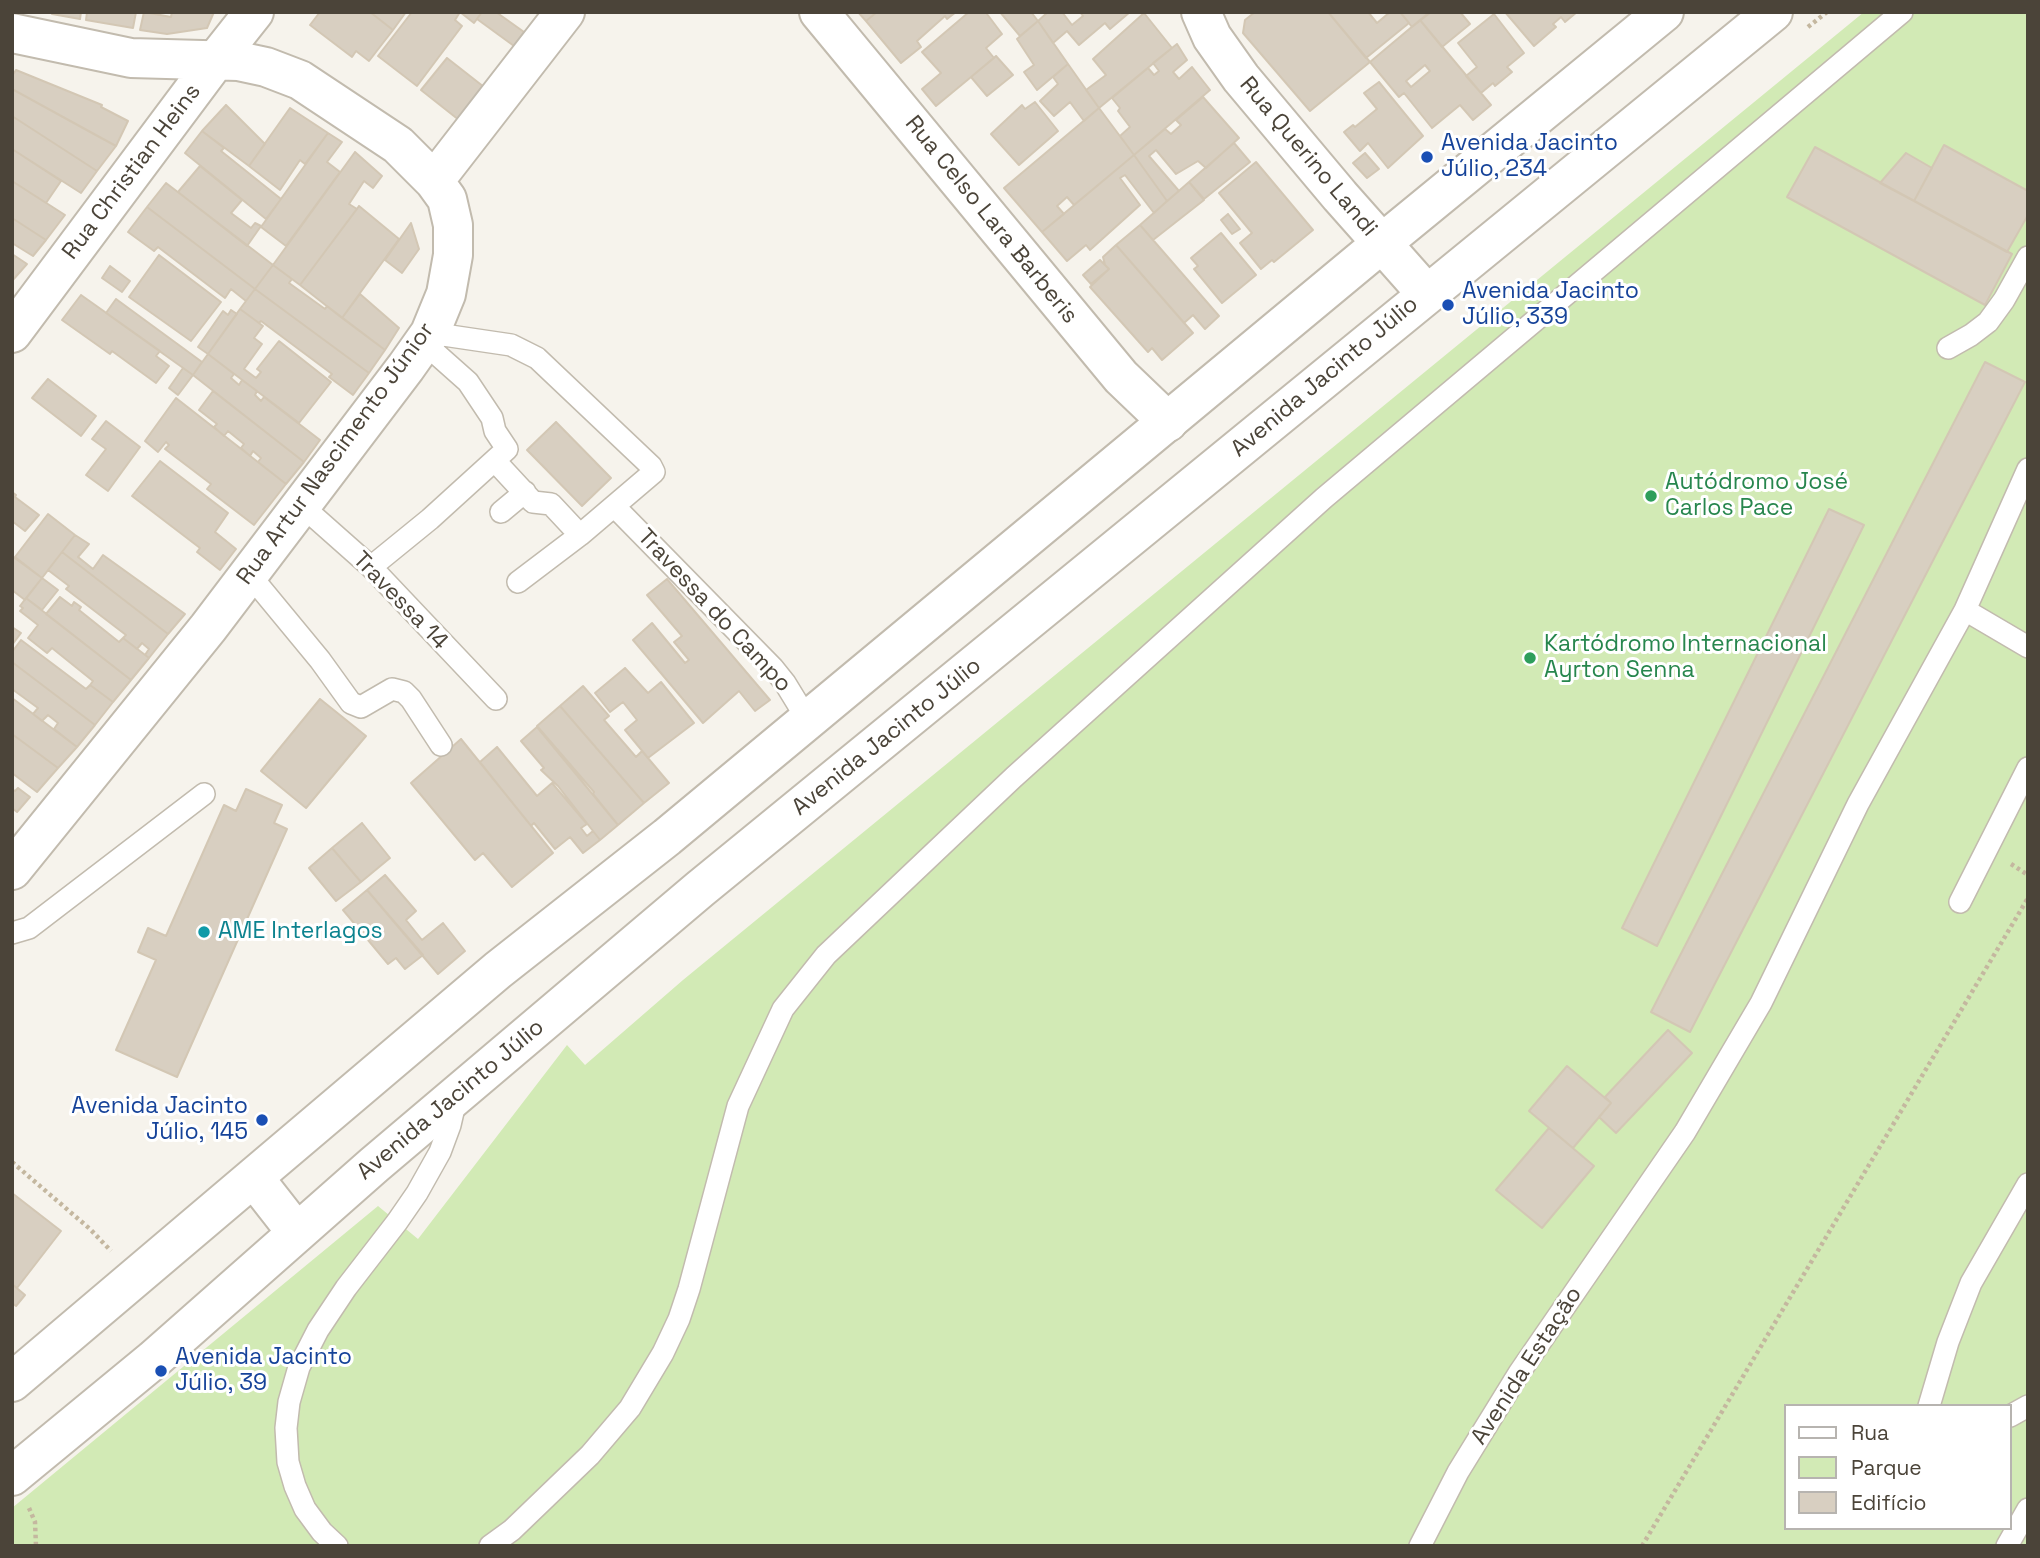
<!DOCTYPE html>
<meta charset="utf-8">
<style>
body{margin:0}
#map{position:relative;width:2040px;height:1558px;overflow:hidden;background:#f6f3ec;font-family:"Space Grotesk",sans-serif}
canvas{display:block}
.frame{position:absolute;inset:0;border:14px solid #4b4439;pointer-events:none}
.legend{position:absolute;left:1784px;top:1404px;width:228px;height:126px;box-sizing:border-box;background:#fff;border:2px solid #b7b4b0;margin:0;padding:9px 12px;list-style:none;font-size:21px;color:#4b4439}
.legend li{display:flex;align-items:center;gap:14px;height:35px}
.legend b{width:35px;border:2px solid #b7b4b0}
</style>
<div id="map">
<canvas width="2040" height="1558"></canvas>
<div class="frame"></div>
<ul class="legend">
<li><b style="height:9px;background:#fff"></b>Rua</li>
<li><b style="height:19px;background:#d2eab5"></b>Parque</li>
<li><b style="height:19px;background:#d8cfc1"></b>Edifício</li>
</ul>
</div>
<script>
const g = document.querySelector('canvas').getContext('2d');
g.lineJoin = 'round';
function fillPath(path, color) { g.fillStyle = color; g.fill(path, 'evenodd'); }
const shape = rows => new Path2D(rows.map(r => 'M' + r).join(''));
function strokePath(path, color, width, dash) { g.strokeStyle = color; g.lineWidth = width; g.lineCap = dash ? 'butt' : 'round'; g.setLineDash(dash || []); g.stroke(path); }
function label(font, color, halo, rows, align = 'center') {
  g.font = font + ' "Space Grotesk",sans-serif'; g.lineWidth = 6; g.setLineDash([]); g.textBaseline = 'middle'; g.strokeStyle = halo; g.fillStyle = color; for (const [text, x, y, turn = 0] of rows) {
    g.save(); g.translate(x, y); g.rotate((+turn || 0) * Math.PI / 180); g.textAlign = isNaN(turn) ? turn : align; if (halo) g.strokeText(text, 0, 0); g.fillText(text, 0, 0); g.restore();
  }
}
const green = shape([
 [1864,12,2028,12,2028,1546,12,1546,12,1508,378,1206,418,1239,567,1045,585,1065,683,980],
 [1786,1406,2010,1406,2010,1528,1786,1528]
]);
const building = shape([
 [52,12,81,12,80,19,52,14,52,12],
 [87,12,136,12,133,28,86,20,87,12],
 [144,12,171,17,172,12,214,12,207,28,167,34,140,30,144,12],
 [320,12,370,12,393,30,369,61,356,51,352,57,310,25,320,12],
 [370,12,406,12,393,30,370,12],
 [412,12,482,12,474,23,460,12,455,20,462,26,417,86,378,56,412,12],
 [482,12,496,12,524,32,514,46,477,19,482,12],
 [858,12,877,12,866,21,858,12],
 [877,12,956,12,947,19,945,16,917,41,921,47,901,63,866,21,877,12],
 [969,12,989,12,987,14,1002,34,986,48,994,58,936,106,922,89,941,73,922,52,969,12],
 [1000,12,1031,12,1038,21,1020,36,1000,12],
 [1048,12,1062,12,1072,25,1083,16,1080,12,1130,12,1110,29,1105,23,1079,45,1067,31,1053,43,1038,21,1048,12],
 [1255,12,1328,12,1370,62,1310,111,1243,33,1245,20,1255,12],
 [1328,12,1368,12,1377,23,1390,12,1400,12,1409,23,1366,58,1328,12],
 [1400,12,1431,12,1412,27,1400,12],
 [1430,12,1460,12,1470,24,1442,47,1420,20,1430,12],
 [1505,12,1577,12,1565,22,1561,17,1553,24,1556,27,1534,46,1505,12],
 [1144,13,1172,48,1099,108,1086,90,1106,75,1093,59,1144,13],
 [1494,14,1524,53,1507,67,1512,72,1495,86,1493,83,1481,93,1466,76,1477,67,1458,43,1494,14],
 [1420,20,1491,105,1473,120,1460,105,1432,128,1404,93,1399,97,1370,62,1420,20],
 [1425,65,1430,71,1411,87,1406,81,1425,65],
 [1038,21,1068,64,1037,90,1024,72,1034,65,1017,39,1038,21],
 [1177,44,1187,60,1173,72,1179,79,1192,67,1210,90,1134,155,1120,136,1130,127,1118,111,1120,108,1112,98,1148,68,1154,75,1159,71,1153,63,1177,44],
 [996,56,1013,75,987,96,971,77,996,56],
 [447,58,484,87,464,124,421,90,447,58],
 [1068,64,1099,108,1084,121,1070,102,1054,116,1040,101,1058,84,1053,77,1068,64],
 [16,70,102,105,101,107,128,121,116,146,12,89,12,76,16,70],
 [1379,82,1423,136,1388,168,1368,143,1360,151,1344,132,1353,125,1355,127,1377,109,1364,93,1379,82],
 [12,89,92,133,116,146,97,171,12,116,12,89],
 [1203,97,1239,138,1206,168,1198,161,1176,174,1156,150,1149,156,1179,191,1167,201,1134,155,1165,129,1171,134,1181,125,1176,120,1203,97],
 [1035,102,1058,131,1019,165,991,134,1022,105,1025,109,1035,102],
 [226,105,265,144,249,166,202,131,226,105],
 [290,108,328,133,305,164,300,160,280,190,249,166,290,108],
 [1099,108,1134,155,1074,205,1067,197,1057,206,1064,214,1042,232,1004,188,1099,108],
 [12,116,97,171,81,193,12,149,12,116],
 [202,131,224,148,221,151,281,199,266,219,185,153,202,131],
 [328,133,342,142,327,162,340,172,286,246,261,227,328,133],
 [1234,143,1250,162,1204,199,1189,182,1234,143],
 [1944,145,2028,191,2028,215,2007,252,1914,201,1944,145],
 [1815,147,2012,254,1985,305,1787,197,1815,147],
 [12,149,61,181,46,203,12,181,12,149],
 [355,152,382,176,373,188,364,181,349,204,357,209,300,285,273,265,355,152],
 [1365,153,1379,169,1367,178,1353,163,1365,153],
 [1906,153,1932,168,1914,201,1880,183,1906,153],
 [1134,155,1167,201,1154,213,1125,175,1120,178,1140,205,1090,250,1086,245,1067,261,1042,232,1134,155],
 [1256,162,1313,230,1274,262,1272,260,1261,269,1240,243,1252,233,1219,193,1256,162],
 [200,166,242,200,231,213,251,228,255,223,261,226,247,246,178,192,200,166],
 [12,181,65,215,46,240,12,218,12,181],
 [1189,182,1204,200,1153,240,1140,225,1189,182],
 [166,183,273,265,255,289,147,207,166,183],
 [359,206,399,239,342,318,300,285,359,206],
 [147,207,255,289,246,301,231,289,225,298,158,247,154,251,128,232,147,207],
 [1228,214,1240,229,1232,234,1221,220,1228,214],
 [12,218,46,240,33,256,12,243,12,218],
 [411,223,419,249,402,273,385,260,411,223],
 [1140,225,1219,316,1205,329,1193,315,1184,323,1116,245,1140,225],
 [1221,233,1256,275,1222,303,1194,269,1198,266,1191,258,1221,233],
 [1116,245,1193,333,1162,360,1152,348,1148,352,1090,287,1109,269,1105,265,1103,257,1116,245],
 [12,254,27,264,12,281,12,254],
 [159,255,221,302,191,341,129,297,159,255],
 [1100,260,1109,269,1091,284,1083,275,1100,260],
 [273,265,292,279,289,283,325,309,327,306,385,350,369,373,255,289,273,265],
 [110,266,130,281,122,292,102,278,110,266],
 [255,289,369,373,353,395,329,377,332,374,261,321,259,323,240,309,255,289],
 [360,294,399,328,385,350,342,318,360,294],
 [81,295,160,351,156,356,169,366,156,383,112,351,110,354,62,320,81,295],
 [116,299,202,362,193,375,106,313,116,299],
 [240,309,263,326,254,338,262,344,244,369,256,378,261,372,257,369,279,341,331,382,299,423,208,354,240,309],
 [231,310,237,314,208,354,198,347,223,311,228,315,231,310],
 [208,354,234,374,231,378,239,385,242,380,257,391,255,395,261,401,264,397,320,440,304,462,193,375,208,354],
 [1985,362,2025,382,1690,1032,1651,1012,1985,362],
 [183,368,193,375,178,395,169,388,183,368],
 [48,379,96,416,81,436,32,398,48,379],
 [213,391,304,462,286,484,258,462,261,458,253,451,250,456,241,448,244,444,228,431,224,436,214,427,217,424,199,410,213,391],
 [176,398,286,484,254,525,207,489,211,484,165,449,169,445,166,442,158,452,145,441,176,398],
 [106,421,140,447,108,491,86,475,106,449,92,439,106,421],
 [556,422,611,478,582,506,527,450,556,422],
 [160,461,228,513,215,532,236,549,220,570,197,552,200,548,132,496,160,461],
 [12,492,16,495,15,497,39,515,25,531,12,521,12,492],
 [1829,509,1864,525,1657,946,1622,928,1829,509],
 [48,514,75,535,42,578,15,557,48,514],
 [75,535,89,544,78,557,93,569,103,555,185,614,168,634,62,552,75,535],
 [62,552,168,634,149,658,145,655,149,649,142,643,137,649,123,638,126,635,66,589,69,586,48,570,62,552],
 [12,556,42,578,25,600,12,590,12,556],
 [42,578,58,590,42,610,26,598,42,578],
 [667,579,770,700,755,711,739,691,703,723,633,640,652,623,685,663,689,660,674,642,682,636,647,595,667,579],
 [60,597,72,606,74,602,81,607,79,610,119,642,123,638,149,658,131,680,46,614,60,597],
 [26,598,131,680,113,702,90,685,93,681,52,648,47,653,28,638,38,625,20,611,23,608,20,606,26,598],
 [12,627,21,633,12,645,12,627],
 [21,640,86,689,90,685,113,702,95,725,12,662,12,652,21,640],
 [12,662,95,725,77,747,54,729,58,723,48,715,42,721,33,714,38,708,12,689,12,662],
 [625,668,648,693,661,682,694,723,648,758,625,730,637,720,623,702,610,712,595,693,625,668],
 [583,686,609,716,604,720,636,757,642,751,669,783,644,803,560,706,583,686],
 [12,698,77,747,58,768,12,734,12,698],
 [320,699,366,736,306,808,261,771,320,699],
 [560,706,644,803,618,825,593,794,594,792,537,726,560,706],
 [537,727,618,825,600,840,558,786,541,770,544,768,521,741,537,727],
 [12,734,58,768,37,792,12,773,12,734],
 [461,739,553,853,512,887,483,853,475,860,411,783,461,739],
 [497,747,537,796,552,783,587,824,581,828,587,836,593,831,600,840,583,853,570,837,555,849,534,823,531,826,480,762,497,747],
 [18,788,30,797,17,812,12,808,12,789,15,791,18,788],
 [246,789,282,805,274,823,287,829,177,1077,116,1050,156,960,138,952,148,928,166,936,224,805,236,811,246,789],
 [362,823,390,858,361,882,332,848,362,823],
 [332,848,361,882,336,901,309,868,332,848],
 [385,875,416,911,406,920,422,940,443,923,465,951,438,974,367,890,385,875],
 [367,890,423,955,405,969,396,958,388,964,343,910,367,890],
 [1668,1030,1692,1053,1616,1133,1599,1117,1611,1103,1605,1097,1668,1030],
 [1567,1066,1611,1103,1573,1148,1529,1111,1567,1066],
 [1549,1128,1594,1166,1542,1228,1496,1190,1549,1128],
 [12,1193,61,1231,17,1288,12,1284,12,1193],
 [12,1284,25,1295,16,1306,12,1303,12,1284]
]);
const path = shape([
 [1808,27,1827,12],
 [2011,864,2028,875],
 [12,1162,90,1229,111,1251],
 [29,1508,35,1522,36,1546],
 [1642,1546,2028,898]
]);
const service = shape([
 [430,333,511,345,537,358,651,466,654,472,580,535,551,504,533,502,495,461],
 [1948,348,1971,335,1988,322,2004,300,2028,257],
 [301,505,371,567,496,699],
 [615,507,773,668,785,683,807,719],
 [501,512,525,492],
 [371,567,430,519,507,449,495,431,492,418,468,382,423,342],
 [249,574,320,660,351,703,361,707,392,689,404,692,411,699,441,745],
 [518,582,580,535],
 [1965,610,2028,647],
 [1960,902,2028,768],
 [12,933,29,928,204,794],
 [1929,1406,1948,1342,1971,1283,2028,1184],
 [2010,1416,2028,1406],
 [337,1546,322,1532,305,1509,295,1486,288,1462,286,1428,289,1402,299,1367,318,1330,346,1288,397,1222,417,1193,440,1152,450,1125,456,1099],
 [490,1546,512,1530,590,1455,630,1408,663,1353,679,1319,689,1289,738,1106,783,1009,826,955,1014,777,1324,498,1902,12],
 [1420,1546,1458,1472,1519,1373,1685,1132,1761,1003,1858,804,1965,610,2028,469],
 [2007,1546,2028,1509]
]);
const minor = shape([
 [819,12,1121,377,1168,422],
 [1201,12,1212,37,1241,78,1340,196,1426,293],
 [12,33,131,58,238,61,266,67,300,80,398,145,434,181,447,199,453,225,453,255,446,294,430,333,406,367,208,628,12,870],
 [434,181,565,12],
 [12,333,216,60,254,12]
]);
const tertiary = shape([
 [254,1178,297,1233],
 [12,1382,498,970,667,837,1381,244,1664,12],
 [12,1476,153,1360,374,1165,700,889,1773,12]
]);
const markers = [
 [1427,157,7,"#1a4fb4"],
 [1448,305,7,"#1a4fb4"],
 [1651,496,7,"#2e9e5b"],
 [1530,658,7,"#2e9e5b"],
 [204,932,7,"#0f9aa8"],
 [262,1120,7,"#1a4fb4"],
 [161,1371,7,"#1a4fb4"]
];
const transitNames = [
 ["Avenida Jacinto",1441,144],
 ["Júlio, 234",1441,170],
 ["Avenida Jacinto",1462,292],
 ["Júlio, 339",1462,318],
 ["Avenida Jacinto",248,1107,"right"],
 ["Júlio, 145",248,1133,"right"],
 ["Avenida Jacinto",175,1358],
 ["Júlio, 39",175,1384]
];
const streetNames = [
 ["Rua Querino Landi",1308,157,50],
 ["Rua Christian Heins",132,172,-53],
 ["Rua Celso Lara Barberis",991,220,51],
 ["Avenida Jacinto Júlio",1325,377,-40],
 ["Rua Artur Nascimento Júnior",336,454,-54],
 ["Travessa 14",400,601,46],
 ["Travessa do Campo",714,611,47],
 ["Avenida Jacinto Júlio",887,737,-39],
 ["Avenida Jacinto Júlio",451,1100,-40],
 ["Avenida Estação",1527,1366,-57]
];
const leisureNames = [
 ["Autódromo José",1665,483],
 ["Carlos Pace",1665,509],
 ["Kartódromo Internacional",1544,645],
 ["Ayrton Senna",1544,671]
];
const cultureNames = [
 ["AME Interlagos",218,932]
];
fillPath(green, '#d2eab5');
fillPath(building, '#d8cfc1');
strokePath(building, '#d3c7b4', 2);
strokePath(service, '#c2bbae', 24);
strokePath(minor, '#c2bbae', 42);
strokePath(tertiary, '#c2bbae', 42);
strokePath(path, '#c4b79f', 4.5, [3.5, 3.5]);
strokePath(service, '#fff', 21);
strokePath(minor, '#fff', 38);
strokePath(tertiary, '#fff', 38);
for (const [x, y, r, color] of markers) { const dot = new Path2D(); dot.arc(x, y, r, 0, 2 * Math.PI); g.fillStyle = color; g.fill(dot); strokePath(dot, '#fff', 2.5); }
label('23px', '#164399', '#fff', transitNames, 'left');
label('23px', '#4b4439', '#fff', streetNames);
label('23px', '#27864d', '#fff', leisureNames, 'left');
label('23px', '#0d838f', '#fff', cultureNames, 'left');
</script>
